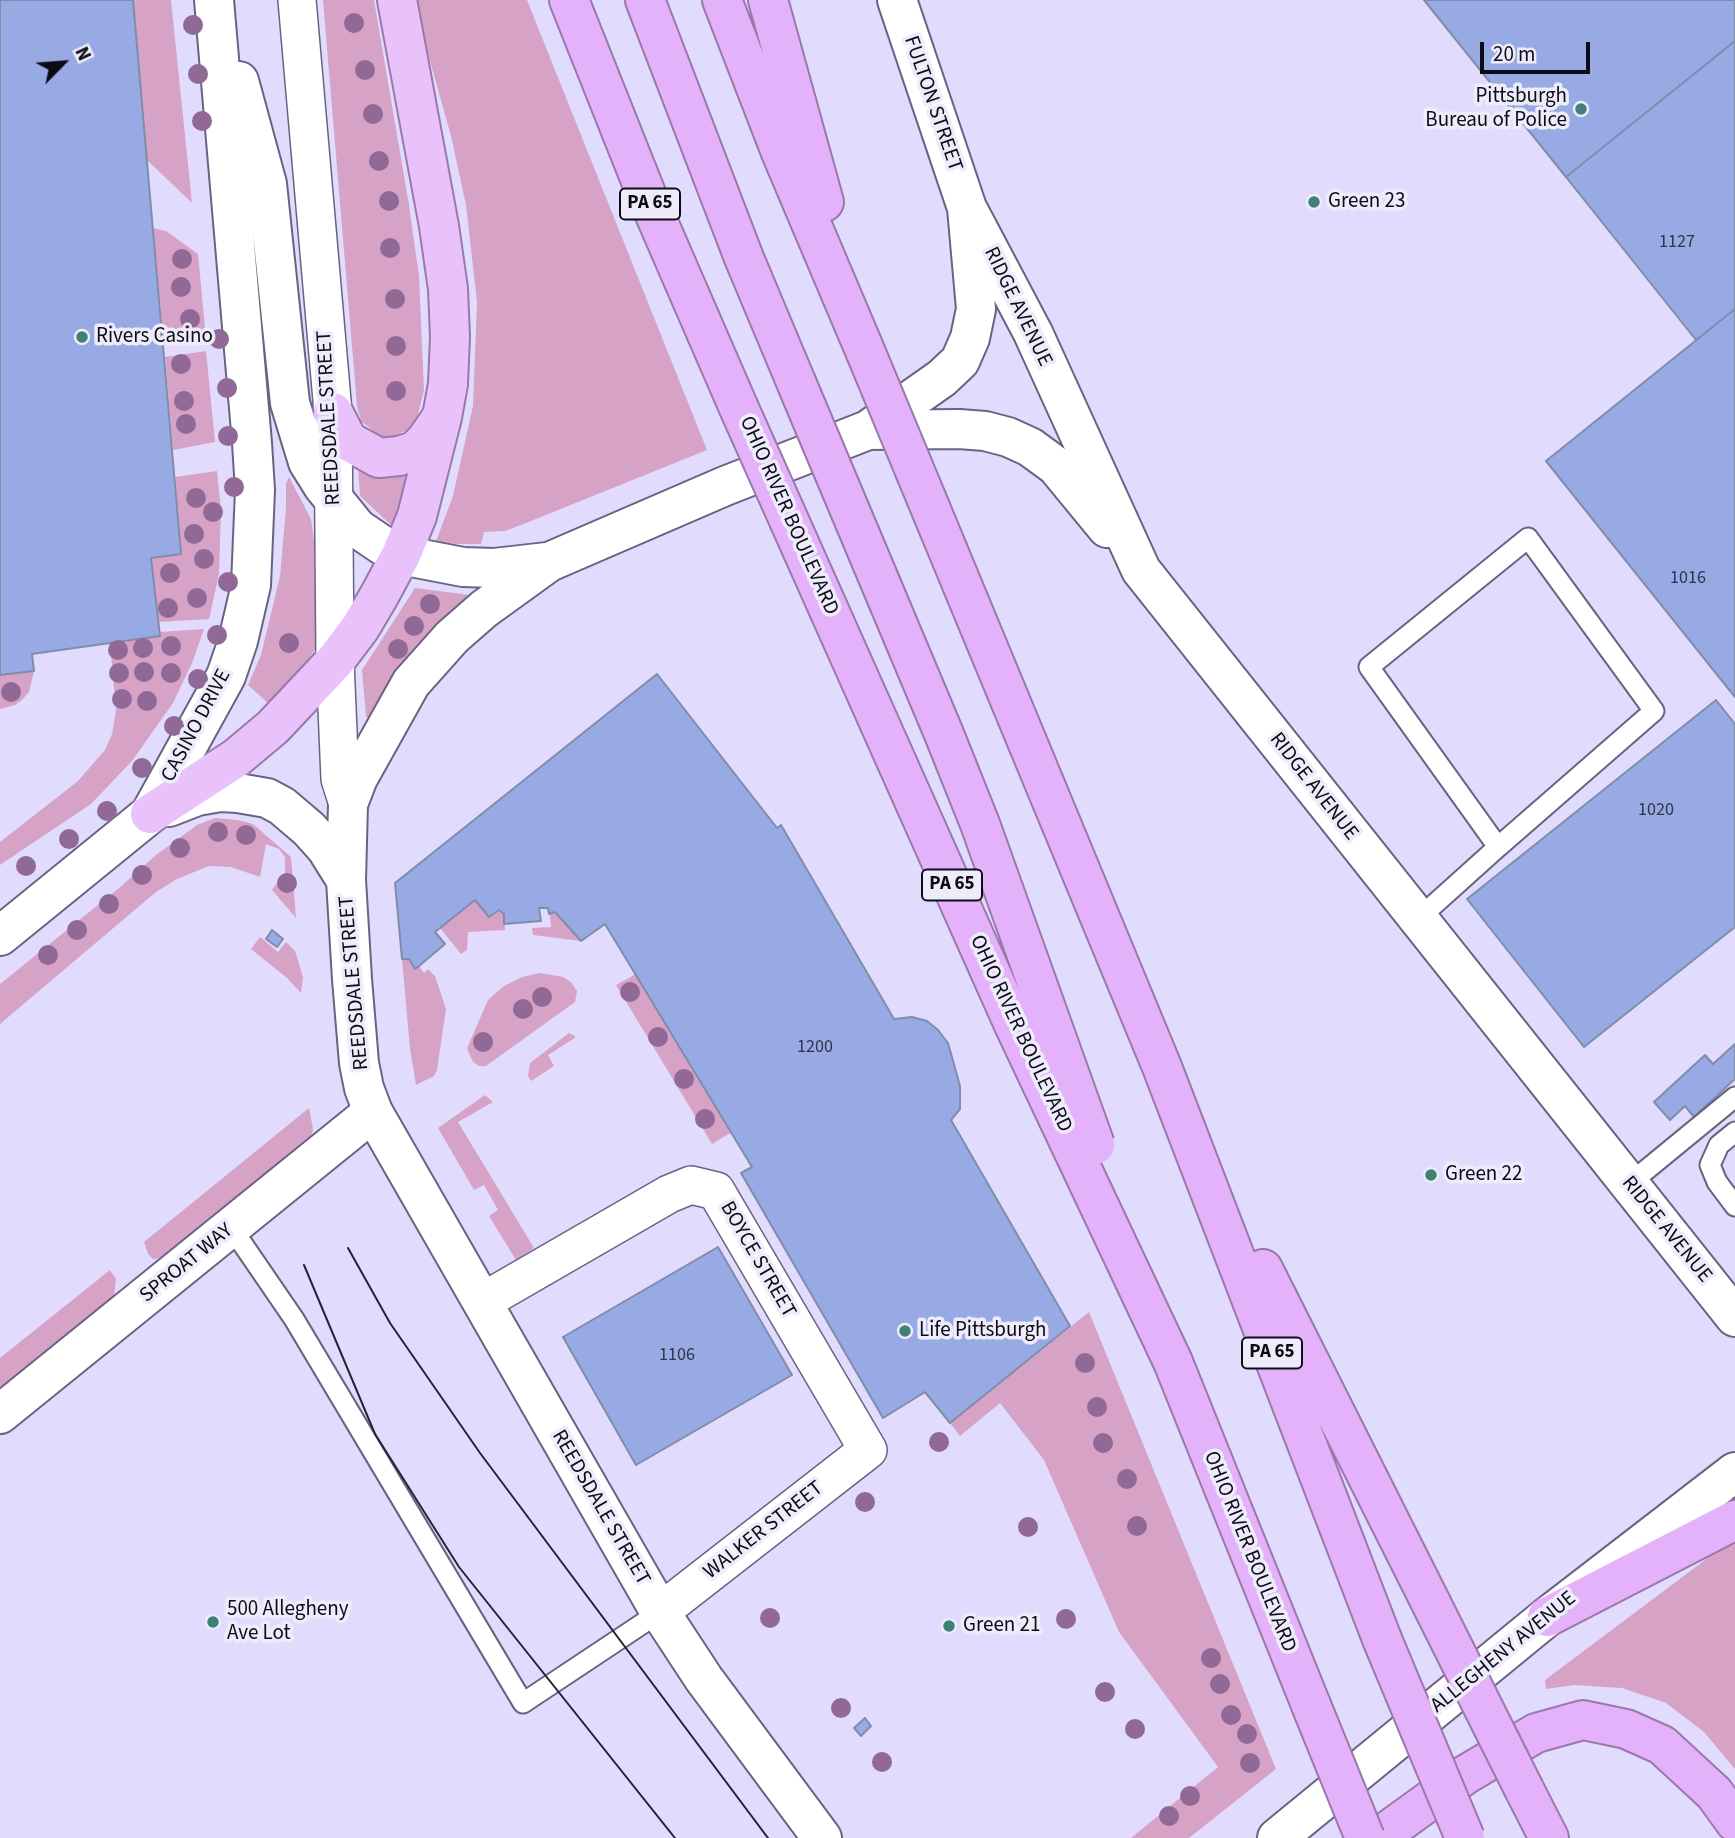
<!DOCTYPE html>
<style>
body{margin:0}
#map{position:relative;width:1735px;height:1838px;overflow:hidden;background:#e1dcfe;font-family:"Source Sans 3",sans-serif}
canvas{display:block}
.north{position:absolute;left:28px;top:28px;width:70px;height:70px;-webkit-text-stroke:5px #eeecfa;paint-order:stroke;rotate:65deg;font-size:19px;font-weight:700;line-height:28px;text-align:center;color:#0d0b16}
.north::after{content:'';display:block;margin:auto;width:24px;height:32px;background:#0d0b16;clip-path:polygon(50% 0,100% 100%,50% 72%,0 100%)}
.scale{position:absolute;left:1480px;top:42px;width:110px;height:32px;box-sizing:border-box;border:4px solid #0d0b16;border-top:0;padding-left:9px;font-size:21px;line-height:24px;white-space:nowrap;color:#0d0b16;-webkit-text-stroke:5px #eeecfa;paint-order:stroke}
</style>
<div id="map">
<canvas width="1735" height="1838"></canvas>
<div class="north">N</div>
<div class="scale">20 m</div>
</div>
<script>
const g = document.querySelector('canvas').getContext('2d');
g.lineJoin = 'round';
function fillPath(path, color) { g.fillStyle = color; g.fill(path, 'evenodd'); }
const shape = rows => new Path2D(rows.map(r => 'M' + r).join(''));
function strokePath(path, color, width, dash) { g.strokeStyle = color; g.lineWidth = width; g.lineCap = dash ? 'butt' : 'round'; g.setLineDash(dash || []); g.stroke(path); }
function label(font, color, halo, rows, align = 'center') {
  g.font = font + ' "Source Sans 3",sans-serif'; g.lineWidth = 7; g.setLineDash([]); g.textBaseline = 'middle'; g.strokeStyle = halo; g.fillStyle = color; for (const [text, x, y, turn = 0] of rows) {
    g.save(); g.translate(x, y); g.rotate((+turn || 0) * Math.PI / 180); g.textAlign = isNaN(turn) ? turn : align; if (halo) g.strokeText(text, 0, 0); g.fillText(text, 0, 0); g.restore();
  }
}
const green = shape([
 [133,0,171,0,192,203,146,159],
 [323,0,374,0,409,205,419,276,424,390,415,426,391,438,381,437,361,421,357,406],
 [413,0,527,0,707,450,526,523,505,531,484,532,481,544,456,544,436,541,453,496,473,406,477,302,466,205,451,136],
 [153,228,166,231,198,254,206,339,164,344],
 [206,351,215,442,173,450,165,357],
 [358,467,409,472,393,523,390,524,360,496],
 [217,471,221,510,219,574,209,619,158,622,151,558,181,553,175,477],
 [289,477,311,519,314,540,316,648,298,677,270,705,248,685,261,655,280,576,286,508,286,484],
 [415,588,470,595,442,620,372,718,366,717,362,670],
 [204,629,192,663,173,703,132,761,91,804,0,865,0,842,78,781,105,750,112,734,116,711,110,644,160,636,159,632],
 [34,671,29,692,22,700,15,705,0,709,0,675],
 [215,818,238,820,253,824,291,857,296,918,272,890,285,873,285,857,279,849,266,844,260,877,231,867,209,866,177,879,156,892,0,1024,0,984,119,888,156,855,197,825],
 [475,900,504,914,505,930,468,932,467,950,461,954,440,928],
 [555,912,581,941,533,935,532,928,551,927,550,914],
 [260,937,278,952,286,942,295,951,303,977,301,993,287,978,251,949],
 [402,959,409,959,415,969,419,966,424,973,428,969,435,976,446,1009,437,1070,434,1076,416,1085,410,1049],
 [540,973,563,977,571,982,577,991,575,1002,486,1066,479,1066,473,1062,467,1048,488,1000,504,986,522,977],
 [636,974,732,1132,712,1144,616,985],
 [569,1033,575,1036,575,1038,548,1055,554,1066,531,1081,528,1076,530,1063],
 [485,1095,493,1102,458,1122,534,1248,516,1260,489,1216,498,1210,484,1185,474,1190,438,1128],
 [309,1108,313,1129,311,1137,302,1148,165,1257,153,1259,148,1254,144,1242],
 [110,1270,116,1279,114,1297,0,1391,0,1358],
 [1089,1312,1276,1769,1189,1838,1131,1838,1218,1767,1119,1632,1044,1460,1000,1403,960,1436,950,1423],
 [1735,1544,1735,1769,1704,1732,1666,1703,1622,1688,1574,1685,1546,1689,1545,1680,1717,1551]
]);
const building = shape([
 [0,0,133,0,181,554,151,558,160,636,32,654,34,671,0,675,0,0],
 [1424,0,1735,0,1735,41,1566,177,1424,0],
 [1735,41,1735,309,1696,340,1566,177,1735,41],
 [1735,309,1735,697,1546,461,1735,309],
 [657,674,777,828,781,825,894,1019,912,1017,927,1021,938,1030,948,1043,960,1086,960,1109,951,1120,1070,1326,950,1423,925,1392,883,1418,741,1173,752,1167,605,924,581,941,555,912,549,914,548,908,539,908,541,921,504,924,504,914,499,910,489,917,475,900,435,932,445,944,419,966,415,969,409,959,402,959,395,883,657,674],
 [1716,700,1735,724,1735,927,1584,1047,1467,899,1716,700],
 [272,930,283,939,277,947,266,939,272,930],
 [1735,1044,1735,1079,1694,1117,1685,1106,1670,1120,1654,1102,1705,1055,1713,1064,1735,1044],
 [718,1247,792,1375,636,1465,563,1337,718,1247],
 [865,1718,871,1726,861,1736,854,1728,865,1718]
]);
const service = shape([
 [1418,919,1498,847,1369,667,1528,538,1654,711,1498,847],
 [1735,1132,1719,1145,1710,1165,1717,1182,1735,1206],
 [1629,1184,1735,1097],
 [231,1227,294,1319,523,1703,660,1612]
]);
const minor = shape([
 [297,0,333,412,335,661,340,779,348,804],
 [482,1302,669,1194,691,1185,716,1191,868,1450,660,1612]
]);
const tertiary = shape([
 [0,1414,373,1112]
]);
const secondary = shape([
 [897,0,967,208,1033,333,1141,570,1735,1317],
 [239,81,267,184,290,403,308,462,323,486,357,528,382,545,401,555,463,567,494,568,547,562],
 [868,430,959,429,985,431,1008,437,1030,447,1056,466,1107,528],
 [169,807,197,796,220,792,238,793,267,798,282,806,309,829,326,848,346,880],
 [0,936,150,814,226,676,238,641,251,585,255,490,252,443,214,0],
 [822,1838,704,1679,660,1612,373,1112,364,1088,359,1063,352,979,346,880,348,804,358,778,411,683,452,637,484,609,549,562,725,486,868,430,942,378,960,361,970,338,976,309,967,208],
 [1277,1838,1547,1617,1735,1472]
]);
const trunk = shape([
 [333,412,348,441,379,458,399,456,415,451,426,440,441,418],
 [150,814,236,758,273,727,335,661,360,628,379,596,401,555,417,516,442,417,448,384,450,337,448,289,439,226,397,0]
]);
const motorway = shape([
 [569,0,649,201,738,406],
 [645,0,744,258,796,382],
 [722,0,780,150,866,353],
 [768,0,824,202],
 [927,500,1162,1067,1382,1639],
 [1263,1269,1431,1603],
 [1173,1362,1311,1705],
 [1547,1617,1735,1520],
 [1524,1789,1549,1838],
 [1378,1838,1465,1775,1536,1733,1583,1720,1626,1729,1662,1745,1714,1793,1735,1822]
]);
const tram = shape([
 [348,1248,390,1323,480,1453,768,1838],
 [304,1265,375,1434,459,1567,675,1838]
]);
const motorwayBridge = shape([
 [866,353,927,500],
 [796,382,944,734,980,824,1095,1145],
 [738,406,1014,1025,1173,1362],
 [1431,1603,1524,1789],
 [1382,1639,1465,1838],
 [1311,1705,1365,1838]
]);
const trees = [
 [354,23],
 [193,25],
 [365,70],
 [198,74],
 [373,114],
 [202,121],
 [379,161],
 [389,201],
 [390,248],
 [182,259],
 [181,287],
 [395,299],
 [190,319],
 [219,339],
 [396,346],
 [181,364],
 [227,388],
 [396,391],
 [184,401],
 [186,424],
 [228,436],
 [234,487],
 [196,498],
 [213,512],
 [194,534],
 [204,559],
 [170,573],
 [228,582],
 [197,598],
 [430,604],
 [168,608],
 [414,626],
 [217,635],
 [289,643],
 [171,646],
 [143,648],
 [398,649],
 [118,650],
 [144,672],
 [119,673],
 [171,673],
 [198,679],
 [11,692],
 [122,699],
 [147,701],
 [174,726],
 [142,768],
 [107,811],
 [218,832],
 [246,835],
 [69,839],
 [180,848],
 [26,866],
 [142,875],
 [287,883],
 [109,904],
 [77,930],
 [48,955],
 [630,992],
 [542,997],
 [523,1009],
 [658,1037],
 [483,1042],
 [684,1079],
 [705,1119],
 [1085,1363],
 [1097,1407],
 [939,1442],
 [1103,1443],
 [1127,1479],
 [865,1502],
 [1137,1526],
 [1028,1527],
 [770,1618],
 [1066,1619],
 [1211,1658],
 [1220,1684],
 [1105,1692],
 [841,1708],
 [1231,1715],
 [1135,1729],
 [1247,1734],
 [882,1762],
 [1250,1763],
 [1190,1796],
 [1169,1816]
];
const markers = [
 [1581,109,7,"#3f8275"],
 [1314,202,7,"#3f8275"],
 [82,337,7,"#3f8275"],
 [1431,1175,7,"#3f8275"],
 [905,1331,7,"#3f8275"],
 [213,1622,7,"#3f8275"],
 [949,1626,7,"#3f8275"]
];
const numberNames = [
 ["1127",1677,243],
 ["1016",1688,579],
 ["1020",1656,811],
 ["1200",815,1048],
 ["1106",677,1356]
];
const shields = [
 [650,204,60],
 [952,885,60],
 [1272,1353,60]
];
const shieldNames = [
 ["PA 65",650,204],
 ["PA 65",952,885],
 ["PA 65",1272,1353]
];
const poiNames = [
 ["Pittsburgh",1567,97,"right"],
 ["Bureau of Police",1567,121,"right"],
 ["Green 23",1328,202],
 ["Rivers Casino",96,337],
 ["Green 22",1445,1175],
 ["Life Pittsburgh",919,1331],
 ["500 Allegheny",227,1610],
 ["Ave Lot",227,1634],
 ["Green 21",963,1626]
];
const streetNames = [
 ["FULTON STREET",932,104,71],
 ["RIDGE AVENUE",1017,307,64],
 ["REEDSDALE STREET",330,418,-93],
 ["OHIO RIVER BOULEVARD",788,516,66],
 ["CASINO DRIVE",197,726,-62],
 ["RIDGE AVENUE",1313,787,52],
 ["REEDSDALE STREET",355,983,-95],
 ["OHIO RIVER BOULEVARD",1020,1034,65],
 ["RIDGE AVENUE",1666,1230,51],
 ["BOYCE STREET",757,1260,60],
 ["SPROAT WAY",187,1264,-39],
 ["REEDSDALE STREET",600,1508,60],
 ["WALKER STREET",764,1531,-38],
 ["OHIO RIVER BOULEVARD",1249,1552,68],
 ["ALLEGHENY AVENUE",1504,1653,-39]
];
fillPath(green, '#d6a3c7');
fillPath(building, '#97aae3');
strokePath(building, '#818caa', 2);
strokePath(service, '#696381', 23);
strokePath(minor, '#696381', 40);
strokePath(tertiary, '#696381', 42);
strokePath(secondary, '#696381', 42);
strokePath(trunk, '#9978aa', 42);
strokePath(motorway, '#9978aa', 42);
strokePath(service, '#fff', 19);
strokePath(minor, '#fff', 37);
strokePath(tertiary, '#fff', 38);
strokePath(secondary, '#fff', 38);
strokePath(trunk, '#eac2fb', 38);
strokePath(motorway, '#e4b2fa', 38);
strokePath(tram, '#262432', 2);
strokePath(motorwayBridge, '#9978aa', 42, []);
strokePath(motorwayBridge, '#e4b2fa', 38);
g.fillStyle = '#906996';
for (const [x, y] of trees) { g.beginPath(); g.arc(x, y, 10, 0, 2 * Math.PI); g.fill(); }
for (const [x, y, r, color] of markers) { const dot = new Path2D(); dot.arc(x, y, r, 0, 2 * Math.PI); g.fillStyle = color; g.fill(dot); strokePath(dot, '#eeecfa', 2.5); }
label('18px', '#303349', null, numberNames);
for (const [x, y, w] of shields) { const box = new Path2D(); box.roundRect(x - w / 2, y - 15.5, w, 31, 5); g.fillStyle = '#eeecfa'; g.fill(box); strokePath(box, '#0d0b16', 2); }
label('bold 19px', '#0d0b16', null, shieldNames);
label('21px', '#0d0b16', '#eeecfa', poiNames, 'left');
label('21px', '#0d0b16', '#eeecfa', streetNames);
</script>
